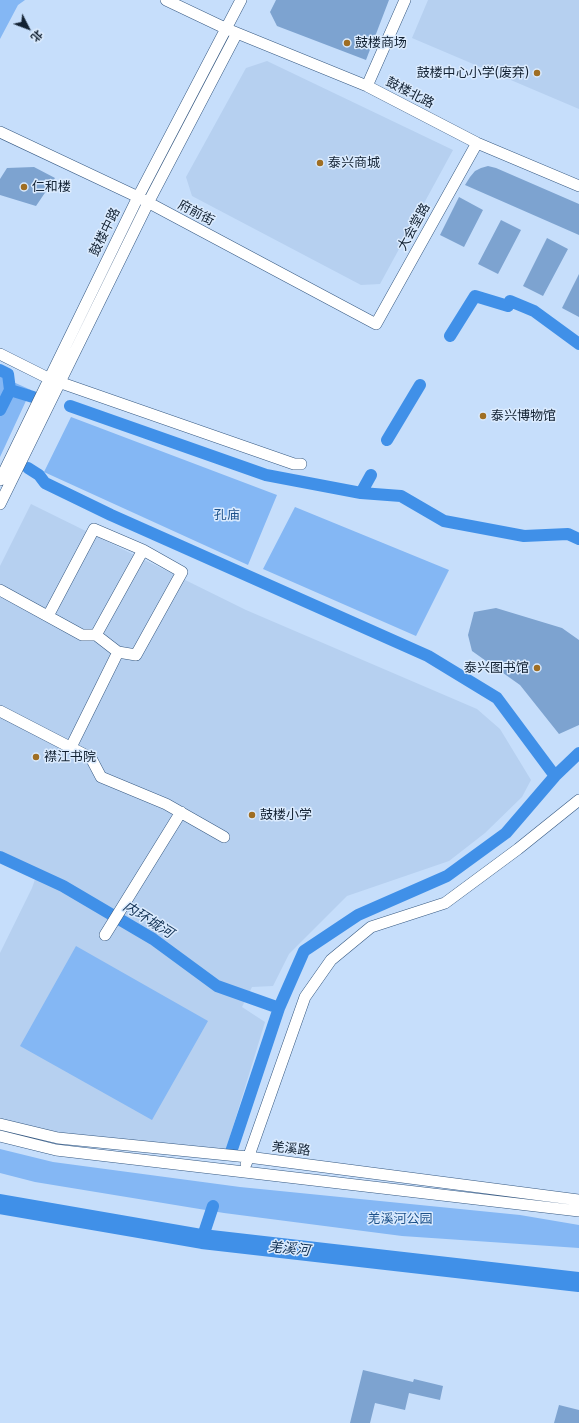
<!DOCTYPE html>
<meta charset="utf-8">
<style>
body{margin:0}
#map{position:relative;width:579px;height:1423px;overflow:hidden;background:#c6defb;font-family:Cabin,"Noto Sans SC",sans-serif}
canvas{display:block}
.north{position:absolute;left:8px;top:8px;width:40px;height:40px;-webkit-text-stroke:3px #dbebfe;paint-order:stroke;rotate:132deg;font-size:11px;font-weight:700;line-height:16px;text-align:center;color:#122132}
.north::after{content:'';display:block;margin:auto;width:14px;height:18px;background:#122132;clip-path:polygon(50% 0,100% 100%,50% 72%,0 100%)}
</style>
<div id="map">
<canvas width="579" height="1423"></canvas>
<div class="north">北</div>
</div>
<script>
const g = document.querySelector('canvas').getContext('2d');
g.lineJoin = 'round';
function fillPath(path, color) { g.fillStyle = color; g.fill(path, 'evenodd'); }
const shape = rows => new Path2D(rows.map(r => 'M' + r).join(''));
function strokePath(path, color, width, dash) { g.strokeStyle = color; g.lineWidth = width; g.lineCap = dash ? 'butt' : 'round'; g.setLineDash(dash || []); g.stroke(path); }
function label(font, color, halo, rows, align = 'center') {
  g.font = font + ' Cabin,"Noto Sans SC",sans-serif'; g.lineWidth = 3; g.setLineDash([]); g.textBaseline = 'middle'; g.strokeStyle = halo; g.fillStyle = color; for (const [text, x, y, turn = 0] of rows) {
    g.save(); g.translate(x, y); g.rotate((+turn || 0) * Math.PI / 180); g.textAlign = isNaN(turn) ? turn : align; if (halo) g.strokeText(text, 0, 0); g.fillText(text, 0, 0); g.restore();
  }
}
const built = shape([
 [428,0,579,0,579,109,412,38],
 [267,61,453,150,380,284,361,285,192,196,186,177,246,68],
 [31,504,246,610,477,709,500,729,531,780,522,797,485,833,449,861,347,896,289,954,273,986,252,987,242,1007,265,1022,224,1156,52,1134,0,1118,0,953,32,888,38,871,0,852,0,566]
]);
const green = shape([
 [0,0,25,0,18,5,0,39],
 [0,376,31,390,0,457],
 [71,417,277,495,248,565,44,472],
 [295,507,449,570,416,636,263,569],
 [76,946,208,1021,152,1120,20,1046],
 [0,1149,53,1162,240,1187,520,1215,579,1225,579,1248,402,1236,224,1213,35,1182,0,1173]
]);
const canal = shape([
 [450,336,475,296,508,306,510,301,534,311,579,344],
 [0,370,8,374,10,390,0,410],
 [10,390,33,397],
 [70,406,266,475,361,493,401,496,444,521,524,536,568,534,579,539],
 [387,440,420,385],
 [28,468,39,475,45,483,111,515,428,656,497,698,555,776],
 [361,493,371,475],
 [0,857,63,886,153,939,217,986,279,1008],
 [231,1152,279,1008,304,951,358,915,447,876,506,833,555,776,579,753],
 [202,1239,213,1206]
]);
const river = shape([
 [0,1204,202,1239,579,1282]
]);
const building = shape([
 [276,0,389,0,366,60,277,26,270,12],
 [488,166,496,168,579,204,579,235,465,185,470,177,475,171,481,168],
 [34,167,55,178,36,206,0,195,0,179,7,168],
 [459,197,483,210,464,247,440,235],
 [501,220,521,230,498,274,478,264],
 [547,238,568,249,543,296,523,286],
 [579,274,579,317,562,308],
 [496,608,562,628,579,640,579,725,559,734,520,685,472,651,468,635,474,612],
 [363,1370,413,1382,414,1379,443,1386,440,1400,409,1393,405,1410,375,1403,370,1423,350,1423],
 [559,1405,579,1410,579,1423,554,1423]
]);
const minor = shape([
 [166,0,227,29,367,86,477,143,579,186],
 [367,86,405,0],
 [0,132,138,197,376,324,477,143],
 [0,354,50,379,294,464,301,464],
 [0,480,138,197,241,0],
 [0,504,148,203,237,33],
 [0,590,82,635,96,635],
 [48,616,94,529,143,550],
 [0,711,91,758,101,777,166,804,224,837],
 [71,747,118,652,136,655,182,572,143,550,96,635,118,652],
 [105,935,181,812],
 [0,1124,58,1138,248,1157,579,1200],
 [0,1136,56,1150,579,1211],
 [246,1164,305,997,331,960,371,927,445,903,518,849,579,800]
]);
const markers = [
 [347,43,4,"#9f6e23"],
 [537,73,4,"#9f6e23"],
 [320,163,4,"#9f6e23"],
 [24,187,4,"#9f6e23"],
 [483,416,4,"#9f6e23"],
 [537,668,4,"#9f6e23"],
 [36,757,4,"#9f6e23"],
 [252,815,4,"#9f6e23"]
];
const poiNames = [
 ["鼓楼商场",355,43],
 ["鼓楼中心小学(废弃)",529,73,"right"],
 ["泰兴商城",328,163],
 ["仁和楼",32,187],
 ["泰兴博物馆",491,416],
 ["泰兴图书馆",529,668,"right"],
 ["襟江书院",44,757],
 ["鼓楼小学",260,815]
];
const streetNames = [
 ["鼓楼北路",410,93,27],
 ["府前街",196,213,28],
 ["大会堂路",414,227,-61],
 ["鼓楼中路",105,232,-64],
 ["羌溪路",291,1149,7]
];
const parkNames = [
 ["孔庙",227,515],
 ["羌溪河公园",400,1219]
];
const waterNames = [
 ["内环城河",148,920,32],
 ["羌溪河",289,1249,6]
];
fillPath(built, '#b6d0f0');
fillPath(green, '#84b7f4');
strokePath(canal, '#4090e8', 12);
strokePath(river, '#4090e8', 20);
fillPath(building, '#7da3d0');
strokePath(minor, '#365982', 12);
strokePath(minor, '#fff', 11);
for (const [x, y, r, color] of markers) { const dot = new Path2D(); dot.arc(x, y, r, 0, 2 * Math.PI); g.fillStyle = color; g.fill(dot); strokePath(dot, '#dbebfe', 1.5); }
label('13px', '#122132', '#dbebfe', poiNames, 'left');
label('13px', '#122132', '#dbebfe', streetNames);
label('13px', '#1d528b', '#dbebfe', parkNames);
label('italic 14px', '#0f2f52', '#dbebfe', waterNames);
</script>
